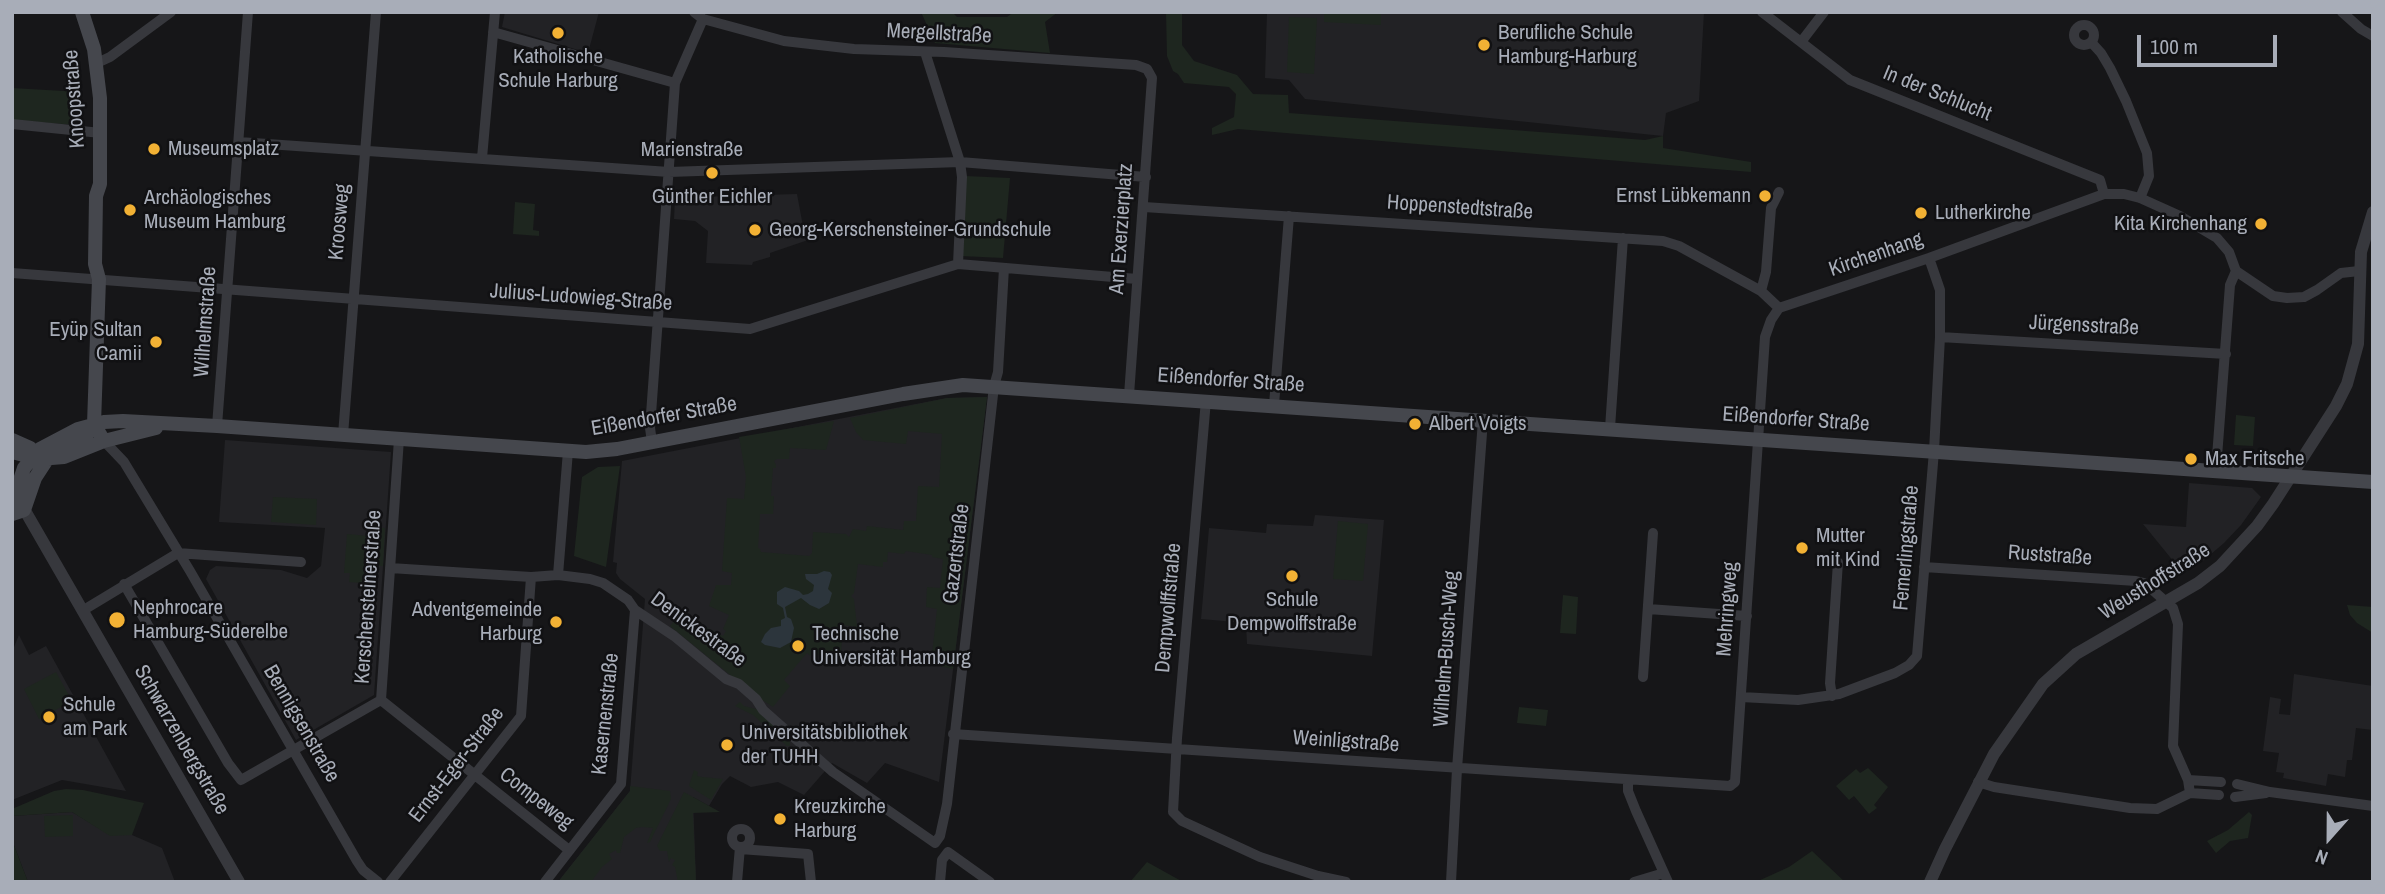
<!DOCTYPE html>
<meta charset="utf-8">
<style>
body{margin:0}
#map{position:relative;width:2385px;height:894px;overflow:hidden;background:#161618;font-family:"Archivo Narrow",sans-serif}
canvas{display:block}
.frame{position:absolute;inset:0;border:14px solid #a8adb8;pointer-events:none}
.north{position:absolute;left:2294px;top:803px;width:70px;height:70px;-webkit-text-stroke:5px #111113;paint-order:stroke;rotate:201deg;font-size:19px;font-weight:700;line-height:28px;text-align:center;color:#a8adb8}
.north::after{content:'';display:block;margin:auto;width:24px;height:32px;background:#a8adb8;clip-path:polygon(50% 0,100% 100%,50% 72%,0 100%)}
.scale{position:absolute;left:2137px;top:35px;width:140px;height:32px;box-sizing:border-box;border:4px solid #a8adb8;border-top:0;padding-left:9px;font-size:21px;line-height:24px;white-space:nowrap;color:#a8adb8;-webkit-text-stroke:5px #111113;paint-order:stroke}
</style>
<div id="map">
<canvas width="2385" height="894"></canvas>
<div class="frame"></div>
<div class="north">N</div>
<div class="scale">100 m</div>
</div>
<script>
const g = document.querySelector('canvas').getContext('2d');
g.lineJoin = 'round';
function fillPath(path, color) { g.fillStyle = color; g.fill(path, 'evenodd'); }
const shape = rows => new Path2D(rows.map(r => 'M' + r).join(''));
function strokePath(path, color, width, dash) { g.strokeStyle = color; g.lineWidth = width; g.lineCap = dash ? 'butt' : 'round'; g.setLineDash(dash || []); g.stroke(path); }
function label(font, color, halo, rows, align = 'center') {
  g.font = font + ' "Archivo Narrow",sans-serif'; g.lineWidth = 5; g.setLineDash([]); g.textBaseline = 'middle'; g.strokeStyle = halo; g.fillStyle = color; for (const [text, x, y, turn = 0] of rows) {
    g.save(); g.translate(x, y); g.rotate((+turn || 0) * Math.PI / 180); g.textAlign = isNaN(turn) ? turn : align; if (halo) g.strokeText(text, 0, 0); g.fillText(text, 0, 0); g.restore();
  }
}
const built = shape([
 [505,12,599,12,588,53,502,27],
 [1267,12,1704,12,1699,101,1666,113,1663,136,1305,99,1289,80,1265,78],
 [797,194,802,221,808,240,770,253,770,257,753,262,752,265,706,263,708,231,695,221,674,219,675,198,696,200,698,197],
 [987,397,939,782,885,763,867,783,832,763,804,795,778,782,751,787,730,776,722,784,709,806,693,797,696,882,558,882,630,791,645,599,620,579,616,573,617,563,613,562,622,461,947,398],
 [225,440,391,452,374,695,296,740,206,579,210,570,216,566,281,570,307,578,321,566,325,528,219,522],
 [2189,483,2252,488,2261,497,2241,525,2224,543,2204,560,2183,573,2143,524,2186,527],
 [1315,515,1384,520,1372,656,1247,644,1246,623,1201,619,1209,528,1266,533,1267,524,1313,526],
 [19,635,29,655,46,646,126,791,62,780,12,800,12,652],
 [2294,674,2373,686,2373,730,2356,728,2352,760,2347,760,2345,777,2328,774,2326,786,2283,778,2284,773,2276,772,2279,753,2263,751,2270,697,2281,699,2279,714,2290,715],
 [72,812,110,835,132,835,162,848,175,882,28,882,12,840,12,816]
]);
const green = shape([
 [921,12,952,12,957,17,1007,17,1014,12,1058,12,1045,22,1050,53,935,43],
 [1166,12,1182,12,1182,45,1194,61,1237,75,1253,94,1288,95,1289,113,1645,140,1663,136,1663,148,1751,162,1751,172,1238,129,1212,135,1212,128,1234,117,1236,94,1229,87,1184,83,1178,74,1173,71,1167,56],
 [1324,12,1381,12,1381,25,1324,22],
 [1289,17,1317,18,1314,74,1287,72],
 [12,88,81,92,79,117,75,125,12,120],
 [965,176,1010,178,1003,258,961,256],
 [515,202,535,204,533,230,539,231,539,236,513,234],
 [987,397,953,669,931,664,937,609,926,607,927,587,940,588,943,559,932,557,932,555,906,551,904,554,888,552,887,562,883,562,883,567,858,564,854,593,851,596,854,599,857,627,844,625,841,628,843,631,841,651,832,662,828,658,826,660,819,654,814,658,807,653,784,680,790,686,773,707,756,696,670,626,681,614,723,636,726,631,723,629,729,615,709,606,716,585,731,585,732,573,722,571,727,498,744,499,746,477,739,437,834,421,826,450,790,448,789,459,777,459,774,461,776,465,776,468,773,468,771,496,774,496,773,514,760,514,758,548,760,549,761,552,809,556,812,553,813,532,846,534,849,537,853,529,866,531,867,526,903,530,904,521,916,521,918,486,939,487,942,434,908,431,906,444,863,440,856,432,850,418,947,398],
 [2236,415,2255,417,2253,446,2234,445],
 [620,466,606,567,574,556,582,477,598,467],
 [273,497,317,499,316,525,271,522],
 [1338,521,1368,524,1363,581,1333,579],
 [370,527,385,528,383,566,377,566,375,584,349,582,350,573,344,573,347,534,369,536],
 [1563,595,1578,597,1576,634,1560,633],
 [2347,605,2373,607,2373,633,2357,623,2350,615],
 [56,672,72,701,39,719,24,689],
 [740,702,744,706,760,710,790,738,790,746,787,746,753,715,735,706],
 [1519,707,1548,710,1546,726,1517,723],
 [1868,768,1888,787,1874,805,1877,808,1869,814,1854,796,1849,800,1836,786,1856,769,1860,773],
 [694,770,698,772,697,776,702,777,723,779,711,800,689,786],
 [630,786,670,791,671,799,650,842,647,843,653,828,642,827,636,828,624,837,620,853,617,853,616,850,609,854,612,859,602,867,591,882,558,882,630,791],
 [66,789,83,790,144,803,132,835,110,836,72,812,12,816,12,809,54,791],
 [684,792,720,812,693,813,696,882,678,882,675,867,672,865,675,860,671,858,669,862,667,851,660,851,657,846],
 [2249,812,2252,815,2248,838,2230,841,2216,853,2207,841,2228,830],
 [73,815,73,836,45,837,44,816],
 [12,840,28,882,12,882],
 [1812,851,1845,882,1756,882,1789,867],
 [1147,862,1183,882,1130,882]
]);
const water = shape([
 [824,571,830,572,832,575,828,589,832,593,829,603,819,609,810,605,801,598,785,607,787,617,791,619,794,628,791,642,780,648,765,645,761,642,765,634,771,628,781,626,781,620,785,618,783,608,777,604,777,592,785,587,799,591,803,595,808,594,813,591,814,585,806,579,805,574,817,574]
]);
const minor = shape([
 [694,12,703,19,784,41,854,49,944,52,1136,65,1147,69,1152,78,1129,395],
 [1762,12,1850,80,2100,180,2104,194],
 [2342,12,2361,29,2373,36],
 '2074 35a10 10 0 1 1 20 0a10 10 0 1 1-20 0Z',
 [493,32,675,83],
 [1801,42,1824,12],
 [2091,42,2101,53,2110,68,2126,101,2147,153,2149,176,2140,198],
 [925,52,960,162,962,177,958,264],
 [97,63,110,57,171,12],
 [12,124,101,133],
 [239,142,669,172,960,162,1146,177],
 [482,158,495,12],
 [1144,207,1663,241,1679,246,1761,291,1779,308],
 [12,273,750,329,958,264,1137,279],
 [1761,291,1766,272,1771,208,1779,192],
 [1940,337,2226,354],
 [1206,400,1177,738,1173,812,1182,821,1260,857,1318,876,1346,882],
 [1274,405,1289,216],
 [217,426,248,12],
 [1610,428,1623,238],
 [343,435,376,12],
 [104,441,124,462,190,571,357,861,363,870,378,882],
 [652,442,650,428,675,83,703,19],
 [2216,470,2230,285,2236,271],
 [1924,567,2136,581,2144,583,2156,593,2173,608,2178,624,2173,746,2188,780,2190,793],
 [390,568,531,577,558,575,590,579,603,583,628,600,635,610,674,636,726,679,739,684,756,699,763,710,833,772,935,843,940,836,947,804,994,386,998,372,1004,268],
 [558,575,568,451],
 [124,584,228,763,241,780,381,700,399,439],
 [1648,609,1747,616],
 [82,611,178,553,301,562],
 [1643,677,1653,533],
 [1832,696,1830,683,1838,562],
 [1741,697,1798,700,1839,694,1895,673,1909,665,1917,656,1934,451,1940,337,1940,290,1929,258],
 [381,700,569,850],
 [953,734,1730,786,1735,782,1765,337,1771,320,1779,308,1929,258,2104,194,2124,194,2140,198,2180,216,2217,238,2229,252,2236,271,2273,296,2287,298,2304,297,2317,290,2341,273,2359,271],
 [2188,780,2221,782],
 [1628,781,1628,791,1636,811,1668,882],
 [1978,782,1994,787,2130,808,2157,809,2190,793,2219,795],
 [2237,784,2270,792,2373,806],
 [2235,797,2266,793],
 '732 838a9 9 0 1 1 18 0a9 9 0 1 1-18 0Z',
 [740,849,808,854,811,882],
 [390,882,521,716,531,577],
 [545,882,621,784,635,610],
 [737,882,740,847],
 [940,882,942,860,948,852,990,882],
 [1451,882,1457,769,1483,420],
 [1634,882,1664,873]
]);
const tertiary = shape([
 [20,502,239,882],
 [1930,882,1945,849,1994,754,2043,684,2076,654,2198,583,2220,566,2257,526,2273,504,2336,406,2347,384,2358,344,2361,252,2373,212]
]);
const secondary = shape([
 [82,12,94,49,100,98,100,184,96,196,95,264,99,279,94,424,104,441],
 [12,440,30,448,39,459],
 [12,452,39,459,64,457,104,441,156,428],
 [12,504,24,468,40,449,78,429,104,422,123,421,217,426,586,452,617,449,903,394,963,385,2373,482],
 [12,514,24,510,35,478,48,458,86,436,93,425]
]);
const markers = [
 [558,33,7,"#f2b134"],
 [1484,45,7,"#f2b134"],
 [154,149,7,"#f2b134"],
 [712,173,7,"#f2b134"],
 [1765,196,7,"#f2b134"],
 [130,210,7,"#f2b134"],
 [1921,213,7,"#f2b134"],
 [2261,224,7,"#f2b134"],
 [755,230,7,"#f2b134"],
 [156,342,7,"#f2b134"],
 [1415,424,7,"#f2b134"],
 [2191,459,7,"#f2b134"],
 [1802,548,7,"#f2b134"],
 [1292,576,7,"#f2b134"],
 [117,620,9,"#f2b134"],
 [556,622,7,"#f2b134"],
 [798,646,7,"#f2b134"],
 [49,717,7,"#f2b134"],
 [727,745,7,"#f2b134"],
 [780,819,7,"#f2b134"]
];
const poiNames = [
 ["Berufliche Schule",1498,33],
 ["Hamburg-Harburg",1498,57],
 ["Katholische",558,57,"center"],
 ["Schule Harburg",558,81,"center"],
 ["Museumsplatz",168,149],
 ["Ernst Lübkemann",1751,196,"right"],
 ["Günther Eichler",712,197,"center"],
 ["Archäologisches",144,198],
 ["Museum Hamburg",144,222],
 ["Lutherkirche",1935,213],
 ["Kita Kirchenhang",2247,224,"right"],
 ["Georg-Kerschensteiner-Grundschule",769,230],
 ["Eyüp Sultan",142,330,"right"],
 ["Camii",142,354,"right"],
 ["Albert Voigts",1429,424],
 ["Max Fritsche",2205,459],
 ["Mutter",1816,536],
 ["mit Kind",1816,560],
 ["Schule",1292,600,"center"],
 ["Dempwolffstraße",1292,624,"center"],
 ["Nephrocare",133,608],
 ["Hamburg-Süderelbe",133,632],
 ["Adventgemeinde",542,610,"right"],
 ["Harburg",542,634,"right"],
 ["Technische",812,634],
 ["Universität Hamburg",812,658],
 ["Schule",63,705],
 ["am Park",63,729],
 ["Universitätsbibliothek",741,733],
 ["der TUHH",741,757],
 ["Kreuzkirche",794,807],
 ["Harburg",794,831]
];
const streetNames = [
 ["Mergellstraße",939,34,3],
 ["In der Schlucht",1937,94,22],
 ["Knoopstraße",75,99,-94],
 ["Marienstraße",692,150],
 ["Hoppenstedtstraße",1460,208,4],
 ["Kroosweg",340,222,-85],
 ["Am Exerzierplatz",1122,229,-86],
 ["Kirchenhang",1876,255,-19],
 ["Julius-Ludowieg-Straße",581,298,4],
 ["Wilhelmstraße",206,322,-86],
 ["Jürgensstraße",2084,326,3],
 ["Eißendorfer Straße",1231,381,4],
 ["Eißendorfer Straße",664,417,-10],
 ["Eißendorfer Straße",1796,420,4],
 ["Femerlingstraße",1907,548,-85],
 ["Gazertstraße",957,554,-83],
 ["Ruststraße",2050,556,4],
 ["Weusthoffstraße",2155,582,-32],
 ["Kerschensteinerstraße",369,597,-86],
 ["Dempwolffstraße",1169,608,-85],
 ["Mehringweg",1728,609,-86],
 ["Denickestraße",698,630,36],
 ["Wilhelm-Busch-Weg",1447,649,-86],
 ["Kasernenstraße",606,714,-84],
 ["Bennigsenstraße",301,724,60],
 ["Schwarzenbergstraße",181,740,60],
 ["Weinligstraße",1346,742,4],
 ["Ernst-Eger-Straße",457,765,-52],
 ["Compeweg",536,799,38]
];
fillPath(built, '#222225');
fillPath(green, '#1e261f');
fillPath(water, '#2c353c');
strokePath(minor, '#37383d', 10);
strokePath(tertiary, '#37383d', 12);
strokePath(secondary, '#45474d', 14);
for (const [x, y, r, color] of markers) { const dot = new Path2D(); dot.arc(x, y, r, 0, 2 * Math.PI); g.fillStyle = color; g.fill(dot); strokePath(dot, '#111113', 2.5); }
label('21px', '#a8adb8', '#111113', poiNames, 'left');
label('21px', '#a8adb8', '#111113', streetNames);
</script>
